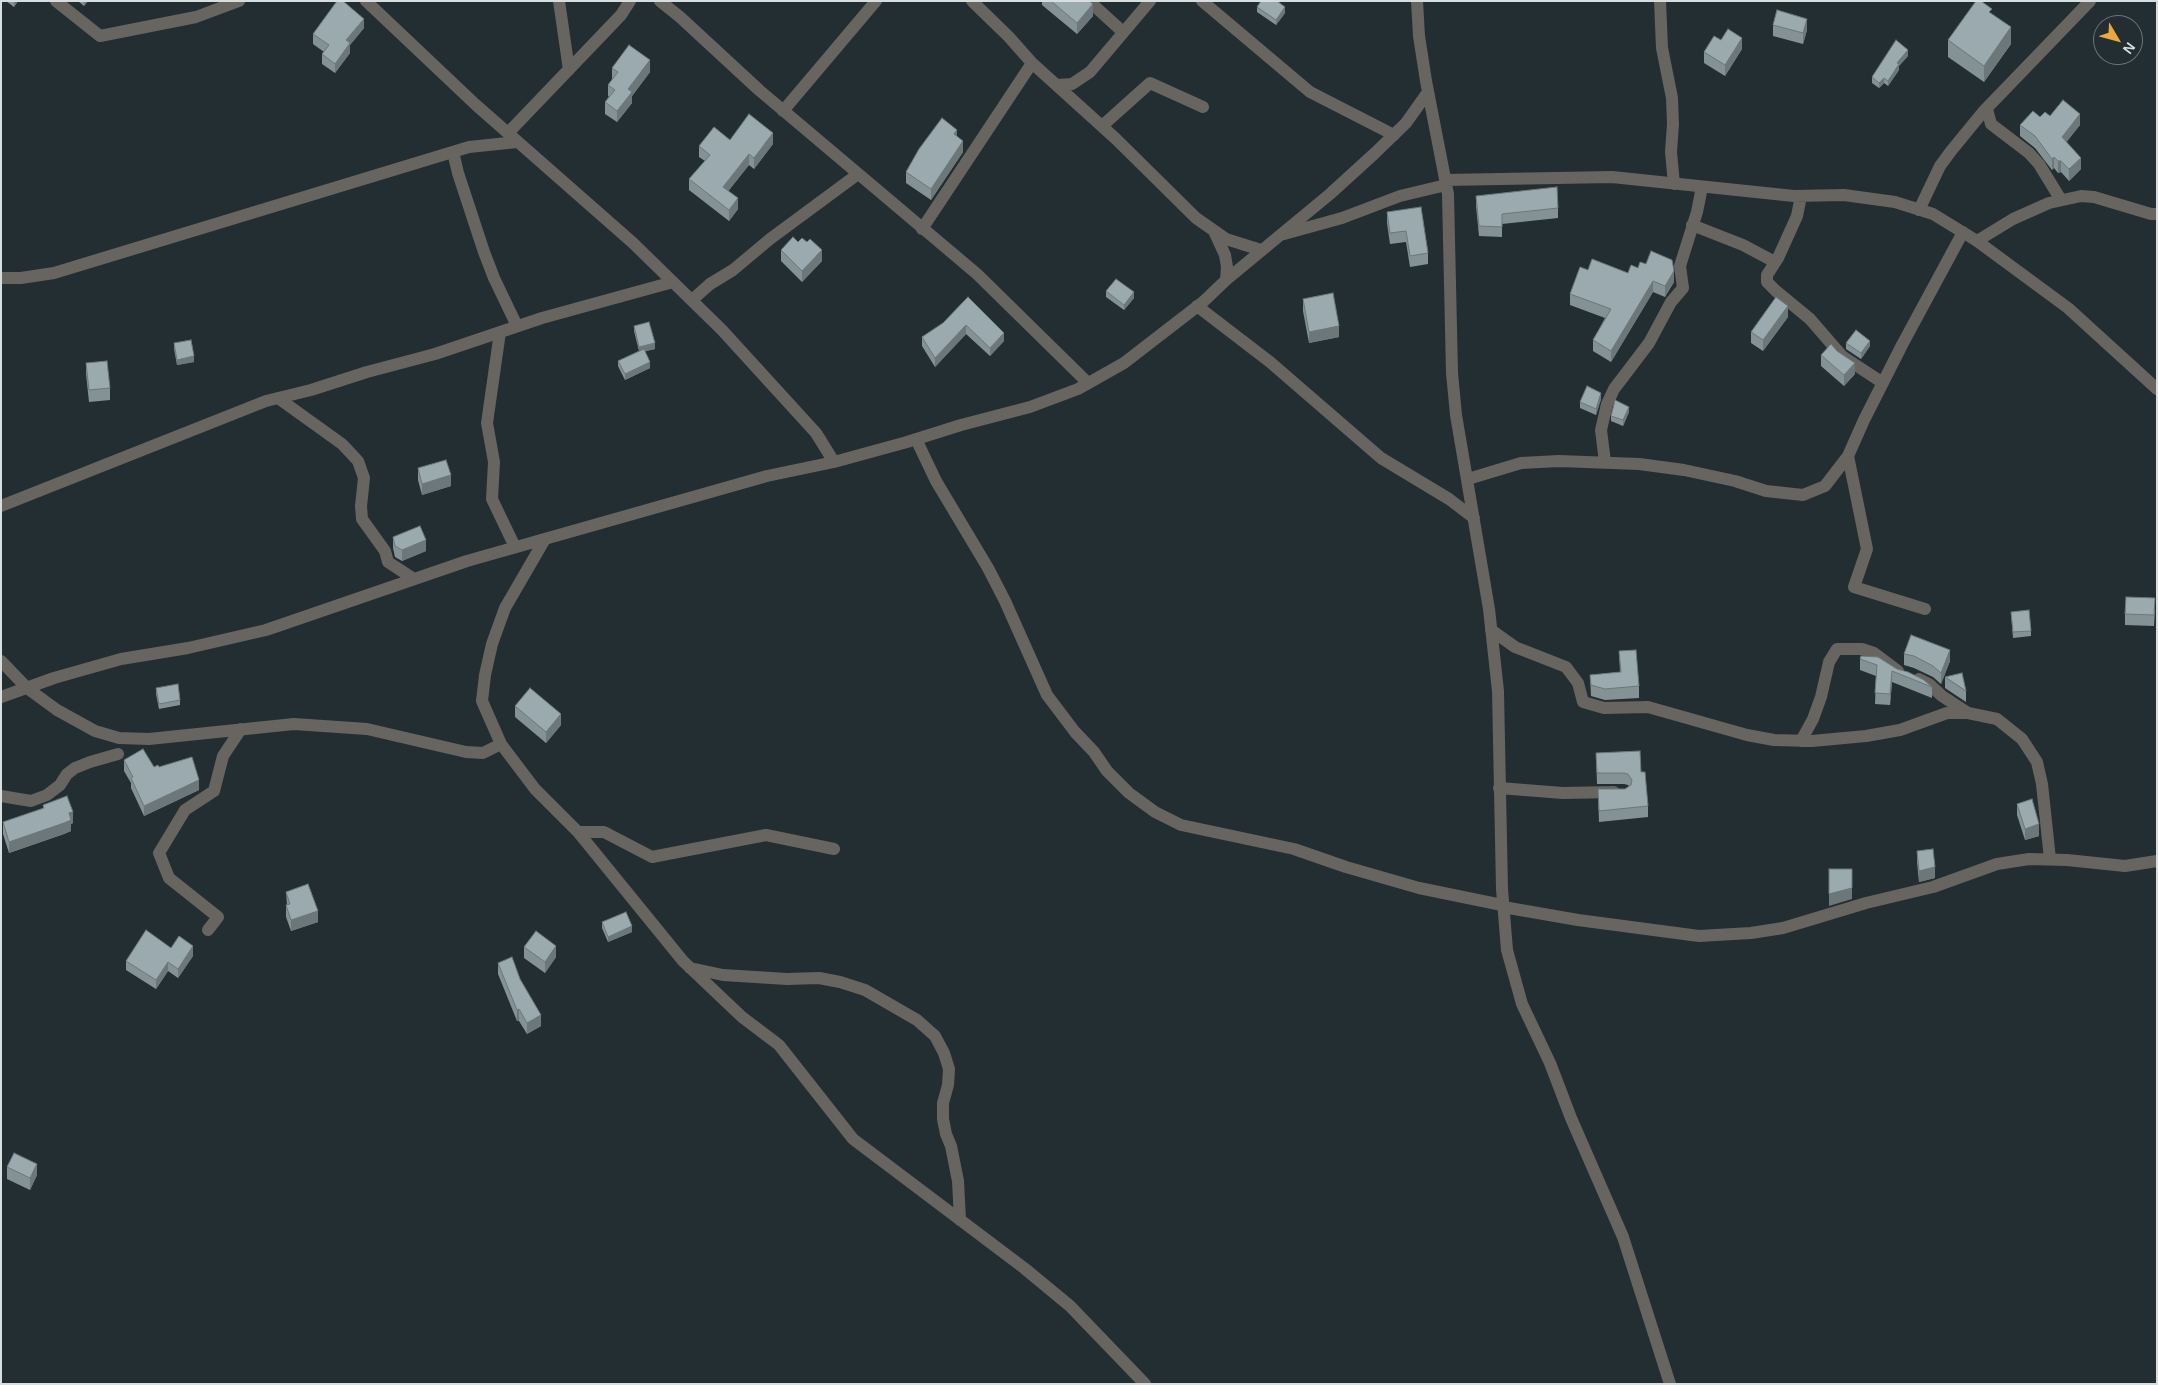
<!DOCTYPE html>
<style>
body{margin:0}
#map{position:relative;width:2158px;height:1385px;overflow:hidden;background:#222e32;font-family:Arial,sans-serif}
canvas{display:block}
.frame{position:absolute;inset:0;border:2px solid #d6dee0;pointer-events:none}
.north{position:absolute;left:2093px;top:15px;width:50px;height:50px;box-sizing:border-box;background:#222e32;border:1px solid #6a7478;border-radius:50%;rotate:127deg;font-size:14px;font-weight:700;line-height:20px;text-align:center;color:#d6dee0}
.north::after{content:'';display:block;margin:auto;width:18px;height:22px;background:#eea73d;clip-path:polygon(50% 0,100% 100%,50% 72%,0 100%)}
</style>
<div id="map">
<canvas width="2158" height="1385"></canvas>
<div class="frame"></div>
<div class="north">N</div>
</div>
<script>
const g = document.querySelector('canvas').getContext('2d');
g.lineJoin = 'round';
const shape = rows => new Path2D(rows.map(r => 'M' + r).join(''));
function strokePath(path, color, width, dash) { g.strokeStyle = color; g.lineWidth = width; g.lineCap = dash ? 'butt' : 'round'; g.setLineDash(dash || []); g.stroke(path); }
function fillPath(path, color) { g.fillStyle = color; g.fill(path, 'evenodd'); }
const minor = shape([
 [56,1,100,36,196,17,239,1],
 [366,1,476,105,633,243,722,330,816,433,834,462],
 [559,1,569,70],
 [660,1,680,17,759,90,977,274,1088,383],
 [972,1,1009,37,1032,63,1116,139,1196,218,1226,239,1261,250],
 [1089,1,1123,32],
 [1202,1,1310,92,1394,135],
 [1417,1,1419,36,1426,81,1448,194,1452,373,1456,415,1489,609,1498,691,1502,889,1507,950,1522,1004,1550,1063,1571,1118,1623,1237,1670,1384],
 [1660,1,1662,48,1672,98,1673,124,1671,152,1674,184],
 [1057,85,1072,84,1090,72,1150,1],
 [1987,109,1991,124,2029,153,2039,164,2061,200],
 [783,111,876,1],
 [1102,126,1150,83,1203,107],
 [508,133,621,15,630,1],
 [453,152,458,173,484,252,494,278,517,326],
 [1445,180,1612,177,1794,196,1844,195,1895,202,1933,214,1977,241,2068,308,2157,389],
 [1801,196,1797,216,1778,258,1767,275,1767,282,1776,291,1810,319,1842,356,1883,383],
 [1919,210,1940,166,1951,151,1983,112,2090,1],
 [1692,225,1743,245,1775,262],
 [922,229,1032,63],
 [1214,231,1225,255,1227,267,1226,280],
 [1284,234,1342,218,1400,196,1446,185],
 [1977,241,2013,219,2049,203,2081,196,2094,197,2151,214,2157,214],
 [1,278,21,278,54,273,469,147,517,142],
 [692,300,710,284,733,270,770,239,858,174],
 [1197,306,1270,362,1381,458,1449,499,1474,518],
 [500,332,487,423,494,462,492,499,515,547],
 [278,398,342,444,358,461,364,478,361,506,362,519,385,551,388,562,414,579],
 [916,439,936,481,988,568,1005,601,1047,695,1075,732,1094,752,1107,771,1129,793,1155,812,1181,825,1294,849,1346,867,1419,888,1502,905],
 [1848,456,1867,549,1854,587,1925,609],
 [1605,462,1601,430,1607,404,1614,389,1649,343,1671,302,1683,288,1680,266,1697,212,1702,187],
 [1468,479,1521,463,1559,461,1639,464,1684,470,1735,481,1766,491,1803,495,1825,486,1848,456,1864,420,1902,345,1963,232],
 [1,506,266,401,311,390,367,372,435,354,542,318,673,282],
 [545,539,505,608,492,644,485,675,482,701,501,744,535,789,578,832,683,961,742,1017,779,1045,853,1139,1024,1268,1070,1306,1145,1384],
 [1491,630,1515,647,1566,667,1578,683,1583,702,1604,708,1648,707,1747,735,1774,740,1812,741,1866,736,1900,730,1947,713,1968,713,1997,719,2022,739,2037,762,2042,784,2050,859],
 [1,661,27,688,57,710,95,731,119,738,149,739,294,724,367,729,466,752,483,753,501,744],
 [1919,679,1929,684,1942,696,1968,713],
 [1,697,54,678,121,659,188,648,266,630,467,561,767,476,834,462,907,442,961,425,1030,407,1078,389,1124,363,1203,302,1226,280,1330,194,1375,153,1406,123,1428,92],
 [1801,741,1813,719,1821,697,1829,662,1837,649,1862,649,1874,653,1898,671],
 [1499,788,1563,793,1614,792],
 [1,796,31,801,47,795,60,785,67,774,75,768,90,762,118,754],
 [578,832,604,832,652,857,766,835,834,849],
 [1503,907,1578,920,1699,936,1751,933,1783,928,1866,903,1933,887,1997,864,2029,859,2067,860,2125,866,2157,861],
 [208,930,218,917,169,878,159,853,185,810,214,791,223,756,241,729],
 [690,968,723,975,787,979,819,978,840,982,865,990,917,1020,935,1036,944,1053,949,1069,948,1085,943,1103,943,1119,946,1134,951,1146,958,1181,960,1220]
]);
const wall = shape([
 [6,1,18,1,14,7],
 [78,1,88,1,84,6],
 [1042,1,1089,1,1093,16,1077,34,1042,5],
 [1257,7,1285,13,1276,25,1257,12],
 [1773,25,1807,30,1803,44,1773,36],
 [364,28,350,45,350,53,335,73,322,64,322,54,324,52,313,44,313,34],
 [1721,40,1742,49,1725,76,1704,63,1704,52],
 [1948,40,2011,44,1984,82,1948,57],
 [1908,56,1899,66,1899,70,1888,86,1884,83,1879,88,1872,83,1872,77],
 [612,68,650,72,632,96,632,103,617,122,605,114,605,102,609,97,608,96,608,85,612,79],
 [2050,116,2080,125,2066,142,2081,169,2069,181,2061,172,2058,173,2054,168,2052,170,2035,148,2020,136,2020,125,2040,117],
 [957,136,963,152,931,200,906,183,906,172],
 [730,140,773,144,754,169,749,165,728,191,738,209,729,221,689,190,689,179,705,161,699,157,699,146],
 [1476,196,1558,208,1558,218,1502,224,1502,237,1479,236,1476,206],
 [1387,212,1428,253,1428,264,1410,267,1406,242,1390,244,1387,223],
 [798,242,822,261,802,282,781,261,781,250],
 [1588,270,1628,273,1674,282,1665,297,1653,292,1611,362,1593,351,1593,340,1605,318,1570,305,1570,294],
 [1106,291,1134,298,1124,310,1106,297],
 [968,297,1004,341,990,356,966,334,935,367,922,346,922,337,943,323],
 [1303,299,1339,337,1309,343,1303,311],
 [1788,317,1763,351,1751,343,1751,332],
 [634,326,655,349,645,351,650,368,625,380,618,366,618,361,639,351,634,331],
 [174,343,194,362,177,365,174,349],
 [1846,343,1870,346,1861,359,1846,349],
 [1821,355,1855,374,1844,386,1821,366],
 [86,363,110,388,110,400,89,402,86,374],
 [1601,399,1596,415,1580,408,1580,402],
 [1629,412,1623,426,1611,421,1611,416],
 [418,468,451,486,422,495,418,480],
 [393,537,426,551,402,561,395,557,393,548],
 [2155,610,2154,626,2125,625,2125,614],
 [2011,612,2031,631,2031,636,2013,638],
 [1619,651,1639,686,1639,698,1605,700,1591,696,1590,675,1620,672],
 [1904,654,1950,661,1941,684,1933,677,1914,668,1904,665],
 [1860,659,1897,669,1932,687,1932,698,1892,682,1890,705,1875,704,1876,676,1860,670],
 [1945,677,1966,691,1966,702,1945,688],
 [156,688,180,700,180,705,159,709,156,694],
 [515,706,561,725,546,743,515,717],
 [1596,753,1641,772,1648,806,1648,817,1599,822,1598,789,1625,789,1629,786,1628,785,1624,784,1597,784],
 [124,760,154,767,159,767,199,790,144,816,131,788,131,783,124,771],
 [2017,804,2039,836,2025,840,2017,815],
 [43,805,73,823,71,824,71,831,64,834,9,853,3,834,3,822,43,809],
 [1917,851,1935,878,1919,882,1917,862],
 [286,892,318,922,291,931,286,917,286,905,287,905],
 [602,922,632,932,608,942,602,928],
 [524,947,556,957,545,973,524,958],
 [171,948,193,956,178,978,168,971,156,989,126,970,126,961],
 [498,963,541,1026,527,1034,519,1021,517,1021,498,974],
 [7,1167,37,1175,30,1190,7,1179]
]);
const shadedWall = shape([
 [14,1,18,1,14,7],
 [84,1,88,1,84,6],
 [1093,4,1093,16,1077,34,1077,23],
 [1285,7,1285,13,1276,25,1276,20],
 [364,19,364,28,350,45,350,53,335,73,335,64,346,40],
 [1807,19,1807,30,1803,44,1803,33],
 [2011,27,2011,44,1984,82,1984,66],
 [1742,38,1742,49,1725,76,1725,65],
 [1908,50,1908,56,1899,66,1899,70,1888,86,1888,81,1897,63],
 [650,60,650,72,632,96,632,103,617,122,617,111,628,89],
 [1884,78,1884,83,1879,88,1879,83],
 [2080,114,2080,125,2062,148,2062,137],
 [957,130,957,141,954,134],
 [773,133,773,144,754,169,754,158],
 [963,141,963,152,931,200,931,189],
 [749,154,749,165,723,198,723,187],
 [2054,157,2054,168,2052,170,2052,159],
 [2081,158,2081,169,2069,181,2069,169],
 [2058,161,2061,161,2061,172,2058,173],
 [738,198,738,209,729,221,729,210],
 [822,250,822,261,802,282,802,271],
 [1674,271,1674,282,1665,297,1665,286],
 [1653,281,1653,292,1611,362,1611,351],
 [1134,292,1134,298,1124,310,1124,305],
 [1788,306,1788,317,1763,351,1763,340],
 [966,325,966,334,935,367,935,358],
 [1339,326,1339,337,1309,343,1309,332],
 [1004,333,1004,341,990,356,990,348],
 [1870,341,1870,346,1861,359,1861,353],
 [655,343,655,349,639,353,639,347],
 [194,356,194,362,177,365,177,360],
 [650,362,650,368,625,380,625,374],
 [1855,363,1855,374,1844,386,1844,375],
 [1601,393,1601,399,1596,415,1596,409],
 [1629,407,1629,412,1623,426,1623,420],
 [451,475,451,486,422,495,422,484],
 [426,540,426,551,402,561,402,550],
 [1950,650,1950,661,1941,684,1941,673],
 [1892,671,1892,682,1890,705,1890,694],
 [561,714,561,725,546,743,546,732],
 [199,780,199,790,144,816,144,806],
 [73,812,73,823,71,824,71,831,64,834,9,853,9,842],
 [2039,824,2039,836,2025,840,2025,829],
 [1935,867,1935,878,1919,882,1919,871],
 [1852,888,1852,899,1829,906,1829,894],
 [318,911,318,922,291,931,291,920],
 [632,926,632,932,608,942,608,937],
 [193,946,193,956,178,978,178,969],
 [556,946,556,957,545,973,545,962],
 [168,962,168,971,156,989,156,980],
 [519,1009,519,1021,517,1021,517,1010],
 [541,1015,541,1026,527,1034,527,1023],
 [37,1164,37,1175,30,1190,30,1178]
]);
const building = shape([
 [337,1,343,1,364,19,346,40,350,43,335,64,322,54,329,45,313,34,337,1],
 [1051,1,1089,1,1093,4,1077,23,1051,1],
 [1261,1,1277,1,1285,7,1276,20,1257,7,1261,1],
 [1976,1,1981,1,1992,9,1989,12,2011,27,1984,66,1948,40,1976,1],
 [1777,10,1807,19,1803,33,1773,25,1777,10],
 [1728,29,1742,38,1725,65,1704,52,1714,36,1721,40,1728,29],
 [1896,40,1908,50,1897,63,1899,64,1888,81,1884,78,1879,83,1872,77,1896,40],
 [629,45,650,60,628,89,632,92,617,111,605,102,615,90,608,85,618,72,612,68,629,45],
 [2063,100,2080,114,2062,137,2081,158,2069,169,2061,161,2058,161,2054,157,2052,159,2035,136,2020,125,2033,111,2040,117,2045,112,2050,116,2063,100],
 [749,114,773,133,754,158,749,154,723,187,738,198,729,210,689,179,710,155,699,146,714,127,730,140,749,114],
 [942,118,957,130,954,134,963,141,931,189,906,172,919,149,942,118],
 [1557,187,1558,208,1502,214,1502,227,1479,226,1476,196,1557,187],
 [1421,207,1428,253,1410,256,1406,231,1390,233,1387,212,1421,207],
 [793,237,798,242,802,238,807,242,810,239,822,250,802,271,781,250,793,237],
 [1651,251,1672,260,1674,271,1665,286,1653,281,1611,351,1593,340,1611,309,1570,294,1580,267,1588,270,1592,259,1628,273,1631,265,1638,268,1640,262,1646,264,1651,251],
 [1116,279,1134,292,1124,305,1106,291,1116,279],
 [1333,293,1339,326,1309,332,1303,299,1333,293],
 [968,297,1004,333,990,348,966,325,935,358,922,337,943,323,968,297],
 [1776,297,1788,306,1763,340,1751,332,1776,297],
 [649,322,655,343,639,347,634,326,649,322],
 [1856,330,1870,341,1861,353,1846,343,1856,330],
 [191,340,194,356,177,360,174,343,191,340],
 [1831,344,1837,351,1855,363,1844,375,1821,355,1831,344],
 [644,349,650,362,625,374,618,361,644,349],
 [107,361,110,388,89,390,86,363,107,361],
 [1587,386,1601,393,1596,409,1580,402,1587,386],
 [1615,400,1629,407,1623,420,1611,416,1615,400],
 [446,460,451,475,422,484,418,468,446,460],
 [420,526,426,540,402,550,395,546,393,537,420,526],
 [2126,597,2155,598,2154,615,2125,614,2126,597],
 [2029,610,2031,631,2013,632,2011,612,2029,610],
 [1911,635,1950,650,1941,673,1933,666,1914,656,1904,654,1911,635],
 [1636,650,1639,686,1605,689,1591,685,1590,675,1621,672,1619,651,1636,650],
 [1861,656,1878,657,1897,669,1908,672,1924,680,1932,687,1892,671,1890,694,1875,693,1877,665,1860,659,1861,656],
 [1962,673,1966,691,1945,677,1962,673],
 [178,684,180,700,159,704,156,688,178,684],
 [530,688,561,714,546,732,515,706,530,688],
 [143,749,154,767,158,765,159,767,192,757,199,780,144,806,131,778,133,777,124,760,143,749],
 [1640,751,1641,772,1645,772,1648,806,1599,811,1598,789,1625,789,1631,785,1632,780,1628,774,1624,773,1597,773,1596,753,1640,751],
 [67,796,73,812,69,813,71,820,64,823,9,842,3,822,44,808,43,805,67,796],
 [2032,799,2039,824,2025,829,2017,804,2032,799],
 [1933,849,1935,867,1919,871,1917,851,1933,849],
 [1829,869,1852,869,1852,888,1829,894,1829,869],
 [308,884,318,911,291,920,286,905,290,904,286,892,308,884],
 [626,912,632,926,608,937,602,922,626,912],
 [146,930,171,948,179,936,193,946,178,969,168,962,156,980,126,961,146,930],
 [536,931,556,946,545,962,524,947,536,931],
 [512,957,520,979,541,1015,527,1023,519,1009,517,1010,498,963,512,957],
 [14,1153,37,1164,30,1178,7,1167,14,1153]
]);
strokePath(minor, '#686460', 12);
fillPath(wall, '#849296');
fillPath(shadedWall, '#6c777a');
fillPath(building, '#9aaaae');
strokePath(building, '#6c777a', 1);
</script>
